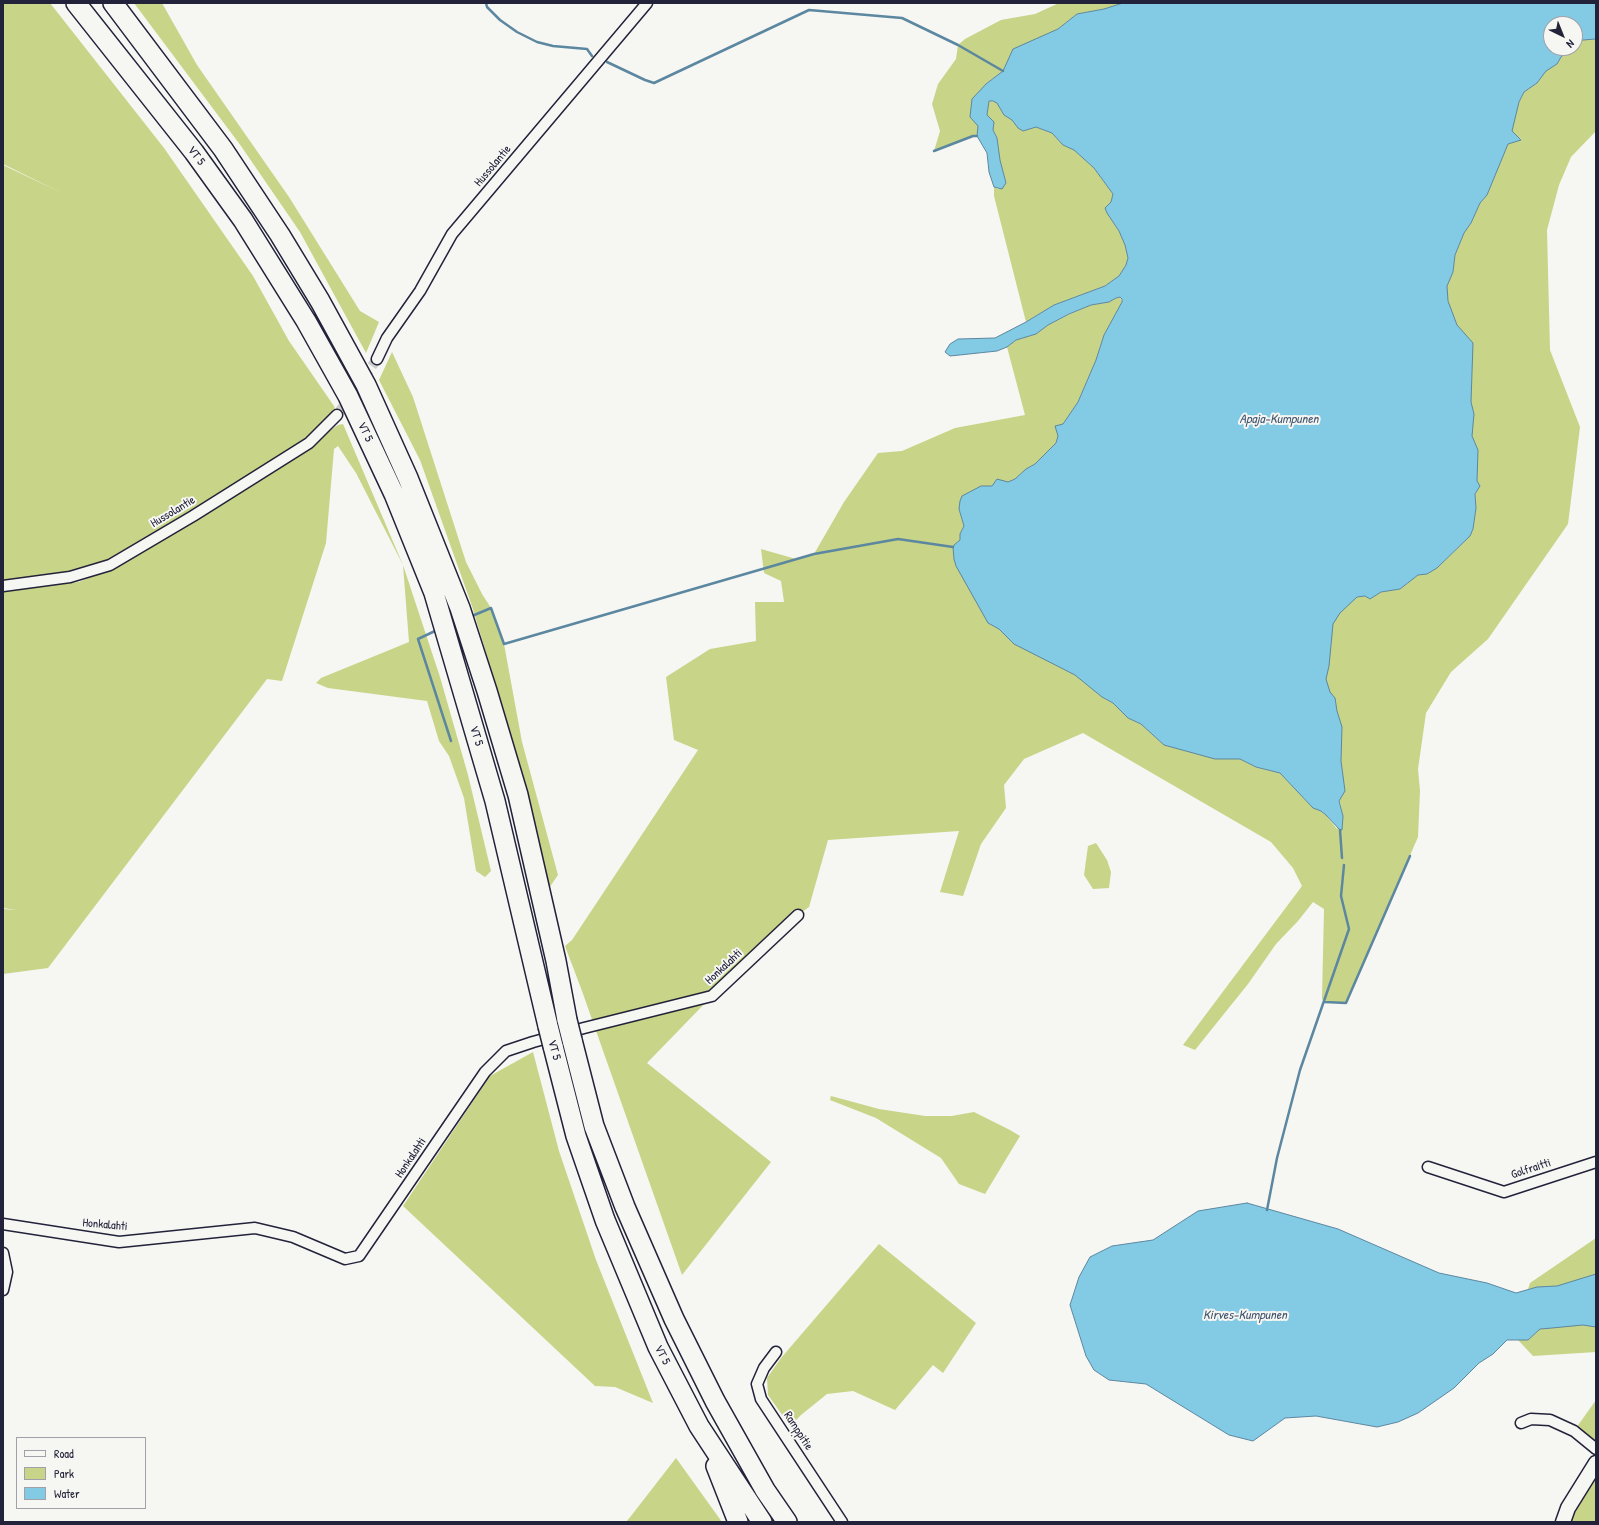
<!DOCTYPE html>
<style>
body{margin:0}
#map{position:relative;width:1599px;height:1525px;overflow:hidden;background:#f6f6f2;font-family:"Patrick Hand",sans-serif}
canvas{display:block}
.frame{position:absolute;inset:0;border:4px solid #22223b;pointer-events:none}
.legend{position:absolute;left:16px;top:1437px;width:130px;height:72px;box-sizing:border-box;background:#f6f6f2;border:1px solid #a1a1a9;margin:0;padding:5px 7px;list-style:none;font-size:12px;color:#22223b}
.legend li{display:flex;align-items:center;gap:8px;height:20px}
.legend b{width:20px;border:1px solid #a1a1a9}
.north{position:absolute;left:1543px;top:16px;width:40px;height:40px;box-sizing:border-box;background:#f6f6f2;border:1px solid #a1a1a9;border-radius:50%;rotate:137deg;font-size:11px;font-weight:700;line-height:16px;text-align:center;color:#22223b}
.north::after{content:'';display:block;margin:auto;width:14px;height:18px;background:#22223b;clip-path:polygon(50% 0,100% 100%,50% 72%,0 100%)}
</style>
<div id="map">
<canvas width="1599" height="1525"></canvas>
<div class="frame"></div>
<ul class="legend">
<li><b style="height:5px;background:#f6f6f2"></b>Road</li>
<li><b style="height:11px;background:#c8d487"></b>Park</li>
<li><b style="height:11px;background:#83cae4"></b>Water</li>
</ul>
<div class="north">N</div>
</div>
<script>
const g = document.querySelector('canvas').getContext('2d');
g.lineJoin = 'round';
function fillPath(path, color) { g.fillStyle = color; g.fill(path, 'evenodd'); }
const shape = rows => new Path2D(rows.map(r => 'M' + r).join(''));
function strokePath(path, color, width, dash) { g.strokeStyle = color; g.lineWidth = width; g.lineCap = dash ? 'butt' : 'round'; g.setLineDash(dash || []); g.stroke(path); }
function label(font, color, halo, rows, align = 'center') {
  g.font = font + ' "Patrick Hand",sans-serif'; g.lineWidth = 4; g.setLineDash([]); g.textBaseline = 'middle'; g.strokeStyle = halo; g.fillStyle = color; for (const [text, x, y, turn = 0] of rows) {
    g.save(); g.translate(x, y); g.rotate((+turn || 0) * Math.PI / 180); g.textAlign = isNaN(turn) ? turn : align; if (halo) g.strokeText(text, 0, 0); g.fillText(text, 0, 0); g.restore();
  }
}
const green = shape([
 [3,3,50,3,164,148,253,276,289,341,334,406,337,415,309,443,110,565,3,586,3,165,62,193,3,164],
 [134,3,162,3,197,65,289,197,360,311,379,322,366,353,300,232,241,146],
 [1059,3,1123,3,1104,9,1077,14,1058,29,1042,37,1006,66,1003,71,986,84,977,136,973,136,934,151,940,131,932,104,938,84,956,59,958,45,965,39,1001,20,1035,14],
 [1596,39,1596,131,1571,157,1559,185,1547,230,1550,350,1580,427,1568,524,1488,639,1451,672,1426,713,1418,769,1420,791,1418,837,1346,1003,1325,1002,1322,999,1324,909,1313,902,1298,921,1276,944,1248,984,1195,1050,1183,1045,1302,886,1293,868,1271,842,1083,733,1024,759,1004,785,1006,808,981,844,963,896,940,892,959,831,828,840,809,907,798,915,712,996,647,1063,771,1162,682,1275,582,991,565,946,572,940,698,750,674,740,666,677,710,649,756,641,755,602,784,602,781,581,764,573,761,549,796,559,814,554,844,502,878,453,902,451,955,428,1025,415,1007,347,1016,340,1036,334,1048,325,1070,314,1091,305,1109,302,1116,298,1120,297,1122,302,1104,335,1096,360,1086,383,1078,402,1063,424,1056,443,1035,464,1026,469,1015,479,1008,482,992,486,981,486,959,509,964,526,960,534,960,540,954,545,1105,699,1113,703,1128,718,1141,724,1164,745,1240,759,1256,767,1280,773,1313,808,1321,811,1326,815,1337,829,1343,816,1319,711,1327,620,1357,597,1365,596,1370,599,1381,592,1400,589,1418,575,1427,574,1437,568,1470,536,1473,529,1476,508,1475,494,1479,488,1405,377,1453,272,1455,255,1464,233,1471,223,1480,203,1487,195,1508,143,1521,139,1511,131,1519,102,1524,92,1537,83,1545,71,1557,64,1561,57,1571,48,1575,48,1575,44,1583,40],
 [989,101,997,102,1004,115,1012,120,1019,128,1023,131,1036,127,1052,133,1063,145,1074,150,1094,168,1113,194,1111,202,1109,216,1119,231,1125,245,1128,258,1126,265,1119,276,1105,286,1054,305,1026,322,994,196,994,187,998,189,1006,183,1000,160,997,138,993,130,993,122,987,115],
 [392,352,413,397,466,562,482,594,491,608,504,644,522,742,558,875,549,888,512,739,472,606,420,460,379,380],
 [343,424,403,565,440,677,468,775,491,871,485,877,476,871,464,798,449,756,439,741,427,701,328,688,316,683,321,678,409,642,403,565,356,473,338,446,334,449,326,543,282,681,267,679,48,968,3,974,3,909,17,910,3,908,3,591,79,582,112,568,260,478,338,425],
 [1096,843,1107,860,1111,872,1109,888,1093,889,1084,875,1088,846],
 [533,1052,559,1151,596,1260,653,1403,615,1387,595,1386,403,1206,490,1076],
 [831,1096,879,1109,925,1116,952,1116,974,1112,1010,1130,1020,1136,985,1194,959,1184,941,1158,876,1118,830,1100],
 [1596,1238,1596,1352,1533,1356,1518,1340,1528,1340,1540,1329,1552,1327,1557,1286,1528,1289,1530,1283],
 [879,1244,976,1323,943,1373,933,1365,895,1410,853,1391,827,1394,801,1415,790,1426,768,1395,767,1378,781,1358],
 [1596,1400,1596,1449,1574,1431],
 [676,1458,722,1522,626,1522,631,1516],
 [1596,1463,1596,1522,1563,1522]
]);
const water = shape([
 [1123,3,1596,3,1596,39,1583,40,1575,44,1575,24,1551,24,1551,48,1571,48,1561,57,1557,64,1546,71,1537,83,1524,92,1519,102,1512,131,1521,140,1508,144,1487,195,1480,203,1471,223,1464,233,1455,255,1453,272,1447,286,1448,301,1457,325,1473,343,1471,402,1474,414,1472,436,1478,450,1477,481,1480,486,1475,494,1476,508,1473,529,1470,536,1437,568,1427,574,1418,575,1400,589,1381,592,1370,599,1365,596,1357,597,1340,613,1333,624,1329,666,1326,679,1330,692,1335,698,1337,711,1342,727,1341,761,1345,791,1339,801,1343,816,1342,830,1340,830,1326,815,1321,811,1313,808,1280,773,1256,767,1240,759,1215,759,1164,745,1141,724,1128,718,1113,703,1102,697,1075,675,1014,644,999,629,988,623,956,566,954,559,953,547,954,545,960,540,960,534,964,526,959,509,960,501,962,496,981,486,992,486,997,479,1008,482,1015,479,1026,469,1035,464,1056,443,1058,436,1055,426,1063,424,1078,402,1096,360,1104,335,1122,302,1122,299,1120,297,1116,298,1109,302,1091,305,1069,314,1048,325,1036,334,1016,340,1007,347,997,351,950,356,945,352,950,344,958,339,995,338,1026,322,1054,305,1105,286,1119,276,1126,265,1128,258,1125,245,1119,231,1107,213,1105,208,1111,202,1113,194,1094,168,1074,150,1063,145,1052,133,1036,127,1023,131,1018,128,1012,120,1004,115,997,103,993,101,989,101,987,115,994,122,993,130,997,138,1000,160,1006,183,1002,189,994,187,989,172,987,153,977,136,978,126,970,117,972,99,986,84,1003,71,1013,49,1058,29,1077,14,1104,9,1123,3],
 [1247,1203,1338,1229,1439,1273,1487,1283,1516,1293,1537,1287,1557,1286,1596,1274,1596,1327,1583,1325,1552,1328,1540,1329,1528,1340,1507,1340,1493,1354,1479,1363,1454,1388,1418,1413,1398,1422,1377,1427,1316,1416,1285,1418,1253,1441,1229,1435,1146,1384,1109,1380,1094,1370,1086,1356,1070,1305,1079,1277,1090,1257,1112,1246,1153,1240,1198,1211,1247,1203]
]);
const stream = shape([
 [486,3,487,7,500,20,517,32,537,42,553,46,587,49,592,56],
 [607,62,645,80,654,83,809,10,902,18,958,45,1003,71],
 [934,151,973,136,977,136],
 [472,616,491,608,504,644,814,554,898,539,953,547],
 [435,631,418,639,451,741],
 [1340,830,1342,858],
 [1325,1002,1346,1003,1410,856],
 [1267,1210,1277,1158,1300,1070,1349,929,1341,896,1344,865]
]);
const streetTunnel = shape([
 [337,415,377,359]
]);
const street = shape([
 [377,359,387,338,420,291,452,234,647,3],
 [3,586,70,577,110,565,193,516,309,443,337,415],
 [1428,1167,1504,1192,1596,1162],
 [3,1224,119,1242,255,1228,293,1237,345,1259,359,1256,485,1072,506,1051,533,1042,584,1028,712,996,798,915],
 [3,1253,7,1272,3,1290],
 [776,1352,764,1368,757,1384,761,1399,842,1522],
 [1521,1423,1531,1419,1550,1420,1574,1431,1596,1449]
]);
const secondary = shape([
 [1563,1522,1568,1508,1596,1463]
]);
const highway = shape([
 [76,3,194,152,243,220,306,321,348,396,394,494,434,593,495,801,548,1026],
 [113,3,223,149,280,235,320,301,366,385,408,478,460,608,487,691,518,795,556,961,567,1020],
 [572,1040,594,1126,625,1207,674,1319,715,1401,765,1490,787,1522],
 [553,1046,576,1136,605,1220,658,1347,699,1426,762,1522],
 [716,1466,738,1522]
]);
const highwayBridge = shape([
 [567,1020,572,1040],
 [548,1026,553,1046]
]);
const streetNames = [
 ["VT 5",196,156,53],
 ["Hussolantie",493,166,-50],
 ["VT 5",365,432,65],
 ["Hussolantie",173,512,-31],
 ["VT 5",476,736,73],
 ["Honkalahti",724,967,-43],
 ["VT 5",554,1050,75],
 ["Honkalahti",411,1158,-56],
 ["Golfraitti",1531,1169,-18],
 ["Honkalahti",105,1225,5],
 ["VT 5",662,1355,63],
 ["Ramppitie",798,1431,57]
];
const waterNames = [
 ["Apaja-Kumpunen",1279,420],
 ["Kirves-Kumpunen",1245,1316]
];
fillPath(green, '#c8d487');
fillPath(water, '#83cae4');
strokePath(water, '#5c87a0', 1);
strokePath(stream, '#5c87a0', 2.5);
strokePath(streetTunnel, '#cccccd', 10, [10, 5]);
strokePath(street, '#22223b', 13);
strokePath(secondary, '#22223b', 17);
strokePath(highway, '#22223b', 22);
strokePath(street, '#f6f6f2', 10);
strokePath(secondary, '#f6f6f2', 14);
strokePath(highway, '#f6f6f2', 19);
strokePath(highwayBridge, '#22223b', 22, []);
strokePath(highwayBridge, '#f6f6f2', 19);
label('12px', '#22223b', '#f6f6f2', streetNames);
label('italic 13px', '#3f546e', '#f6f6f2', waterNames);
</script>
